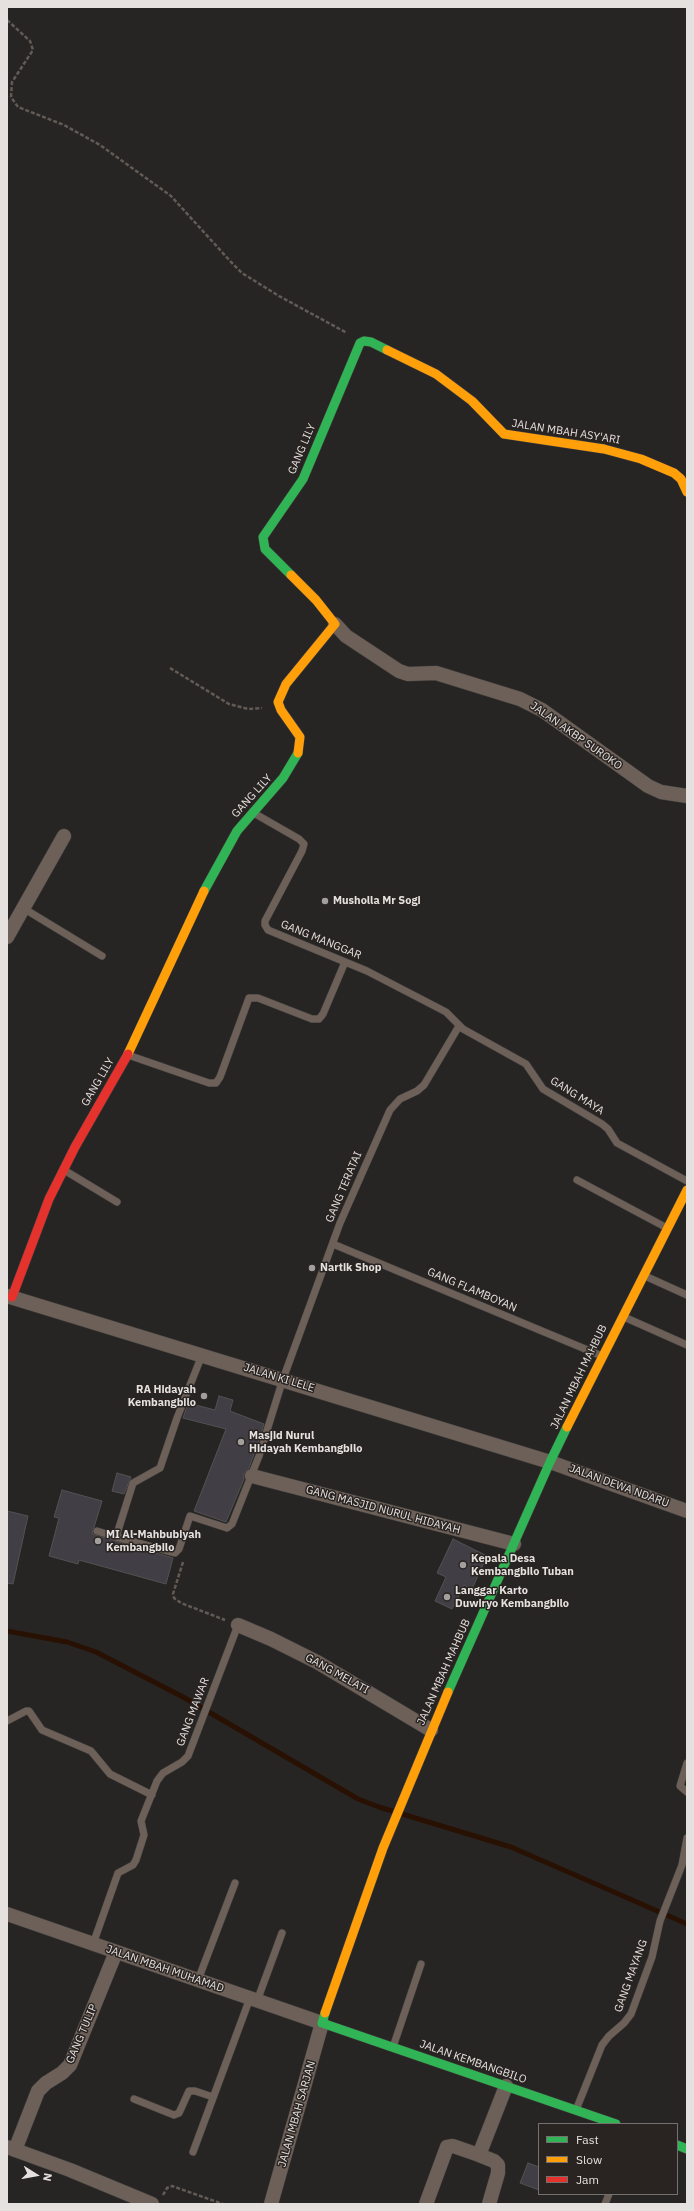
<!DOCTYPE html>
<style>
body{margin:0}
#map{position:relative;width:694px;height:2211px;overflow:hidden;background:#272523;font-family:"IBM Plex Sans",sans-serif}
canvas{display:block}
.frame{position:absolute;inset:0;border:8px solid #e5e1df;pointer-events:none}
.legend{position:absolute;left:538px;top:2123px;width:140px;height:72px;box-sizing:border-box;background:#292421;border:1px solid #74706d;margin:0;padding:5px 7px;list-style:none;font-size:12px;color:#e5e1df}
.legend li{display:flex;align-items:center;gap:8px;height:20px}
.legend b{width:20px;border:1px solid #74706d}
.north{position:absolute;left:16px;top:2155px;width:40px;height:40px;-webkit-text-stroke:3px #292421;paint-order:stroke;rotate:101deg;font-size:11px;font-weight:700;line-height:16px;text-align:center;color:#e5e1df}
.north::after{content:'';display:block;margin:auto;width:14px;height:18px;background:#e5e1df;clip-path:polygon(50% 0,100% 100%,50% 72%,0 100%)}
</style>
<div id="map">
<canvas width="694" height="2211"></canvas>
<div class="frame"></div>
<ul class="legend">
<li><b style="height:5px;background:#30b455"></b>Fast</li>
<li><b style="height:5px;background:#ff9f0a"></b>Slow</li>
<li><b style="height:5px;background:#e5322d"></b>Jam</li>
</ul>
<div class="north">N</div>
</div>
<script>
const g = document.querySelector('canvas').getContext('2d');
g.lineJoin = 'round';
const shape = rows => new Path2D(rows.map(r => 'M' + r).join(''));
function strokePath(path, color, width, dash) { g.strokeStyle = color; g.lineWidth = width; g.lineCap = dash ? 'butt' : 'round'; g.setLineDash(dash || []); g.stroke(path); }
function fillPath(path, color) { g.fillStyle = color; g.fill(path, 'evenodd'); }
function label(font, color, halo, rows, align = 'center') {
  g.font = font + ' "IBM Plex Sans",sans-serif'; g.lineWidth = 3; g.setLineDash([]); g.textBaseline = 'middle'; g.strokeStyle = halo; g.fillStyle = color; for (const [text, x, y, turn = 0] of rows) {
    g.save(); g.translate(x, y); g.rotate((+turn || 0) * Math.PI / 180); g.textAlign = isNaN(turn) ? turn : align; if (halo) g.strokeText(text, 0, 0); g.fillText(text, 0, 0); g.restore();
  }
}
const stream = shape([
 [7,1631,67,1642,96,1652,183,1697,358,1799,379,1807,511,1847,687,1924]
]);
const building = shape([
 [219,1396,233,1400,230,1411,264,1424,254,1454,249,1468,244,1474,244,1479,226,1522,194,1511,226,1429,183,1418,188,1403,215,1410,219,1396],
 [117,1473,131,1477,124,1494,112,1491,117,1473],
 [62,1490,102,1501,92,1534,173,1558,166,1584,79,1560,78,1564,49,1556,59,1518,54,1517,62,1490],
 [7,1511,28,1516,13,1584,7,1583,7,1511],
 [453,1539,487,1556,472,1589,464,1585,452,1609,435,1601,446,1577,437,1573,453,1539],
 [528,2163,539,2167,539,2190,520,2183,528,2163]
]);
const path = shape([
 [7,20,30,41,33,50,12,82,11,97,18,107,64,125,100,145,171,196,231,262,242,273,279,296,347,333],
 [170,668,229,704,248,709,262,708],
 [183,1562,173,1594,174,1598,181,1603,225,1620],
 [163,2195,167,2188,172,2186,223,2204]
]);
const lane = shape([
 [252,812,299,839,304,844,302,851,265,921,265,925,268,930,367,971,446,1012,463,1029,526,1064,543,1089,602,1124,608,1129,617,1143,687,1181],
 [23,908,102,956],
 [128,1055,209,1083,216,1083,220,1077,249,998,258,998,312,1019,319,1019,323,1014,345,962],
 [64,1170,117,1202],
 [577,1180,667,1228],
 [333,1244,602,1356],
 [645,1276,687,1295],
 [624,1317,687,1345],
 [97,1531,116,1537,133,1483,160,1468,177,1418,202,1355],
 [116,1537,175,1553,179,1549,190,1516,227,1528,232,1524,259,1456,283,1379,340,1223,390,1110,400,1099,417,1091,424,1085,459,1026],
 [7,1721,26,1711,29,1711,42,1730,91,1751,110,1774,152,1795],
 [687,1763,680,1786,687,1792],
 [93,1944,118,1873,133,1865,136,1860,144,1835,141,1821,157,1781,163,1773,182,1762,188,1756,238,1625],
 [198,1980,235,1883],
 [257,2001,282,1933],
 [393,2047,421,1964],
 [134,2099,174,2115,179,2113,189,2091,195,2091,213,2097],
 [576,2110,602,2045,609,2036,624,2023,631,2014,652,1957,660,1921,682,1865,687,1838],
 [193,2152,250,1998],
 [605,2204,609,2194]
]);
const street = shape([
 [335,624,346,636,399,671,408,674,436,673,520,699,542,710,648,786,661,792,687,796],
 [7,937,64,836],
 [7,1296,550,1462,687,1511],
 [252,1476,514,1544],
 [238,1625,271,1639,317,1662,431,1730],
 [7,1914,322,2023,271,2204],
 [7,2147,70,2170,152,2204],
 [15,2150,38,2091,46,2083,62,2073,70,2065,116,1952],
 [479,2155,494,2161,498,2165,498,2173,489,2204],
 [426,2204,447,2147,453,2146,479,2155,506,2086]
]);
const fast = shape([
 [291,575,265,549,263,537,303,479,360,343,364,341,371,342,387,350],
 [204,891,237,831,283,778,298,753],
 [448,1692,550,1462,567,1427],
 [325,2013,322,2023,616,2124],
 [677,2145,687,2149]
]);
const slow = shape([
 [387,350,436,374,472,401,504,434,604,449,641,459,674,473,681,479,687,492],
 [291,575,316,600,335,624,286,684,278,702,281,710,300,737,298,753],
 [128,1054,204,891],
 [567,1427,687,1190],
 [325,2013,383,1848,448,1692]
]);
const jam = shape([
 [12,1297,49,1199,75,1147,128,1054]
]);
const markers = [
 [325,901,4,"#a29f9d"],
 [312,1268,4,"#a29f9d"],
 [204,1396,4,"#a29f9d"],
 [241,1442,4,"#a29f9d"],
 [98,1541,4,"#a29f9d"],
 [463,1565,4,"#a29f9d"],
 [447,1597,4,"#a29f9d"]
];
const streetNames = [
 ["JALAN MBAH ASY'ARI",566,432,9],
 ["GANG LILY",302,449,-67],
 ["JALAN AKBP SUROKO",576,736,35],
 ["GANG LILY",252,796,-48],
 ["GANG MANGGAR",321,940,22],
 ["GANG LILY",98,1082,-60],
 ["GANG MAYA",577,1096,32],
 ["GANG TERATAI",344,1187,-67],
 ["GANG FLAMBOYAN",472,1290,23],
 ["JALAN MBAH MAHBUB",579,1377,-64],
 ["JALAN KI LELE",279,1378,17],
 ["JALAN DEWA NDARU",619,1486,20],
 ["GANG MASJID NURUL HIDAYAH",383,1510,15],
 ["JALAN MBAH MAHBUB",444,1672,-66],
 ["GANG MELATI",337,1674,29],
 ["GANG MAWAR",193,1712,-69],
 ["JALAN MBAH MUHAMAD",165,1969,19],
 ["GANG MAYANG",631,1976,-70],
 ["GANG TULIP",82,2034,-67],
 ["JALAN KEMBANGBILO",473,2062,19],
 ["JALAN MBAH SARJAN",297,2114,-74]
];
const poiNames = [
 ["Musholla Mr Sogi",333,901],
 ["Nartik Shop",320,1268],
 ["RA Hidayah",196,1390,"right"],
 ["Kembangbilo",196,1403,"right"],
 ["Masjid Nurul",249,1436],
 ["Hidayah Kembangbilo",249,1449],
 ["MI Al-Mahbubiyah",106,1535],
 ["Kembangbilo",106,1548],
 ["Kepala Desa",471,1559],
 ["Kembangbilo Tuban",471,1572],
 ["Langgar Karto",455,1591],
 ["Duwiryo Kembangbilo",455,1604]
];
strokePath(stream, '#281103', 5);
fillPath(building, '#423e45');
strokePath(building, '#525252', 1);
strokePath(lane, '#413f3e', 8);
strokePath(street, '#413f3e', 15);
strokePath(fast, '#413f3e', 10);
strokePath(slow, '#413f3e', 10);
strokePath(jam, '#413f3e', 10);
strokePath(path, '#625b55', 2.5, [4, 2]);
strokePath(lane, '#6c6058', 7);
strokePath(street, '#6c6058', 14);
strokePath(fast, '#30b455', 9);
strokePath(slow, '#ff9f0a', 9);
strokePath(jam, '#e5322d', 9);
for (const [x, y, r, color] of markers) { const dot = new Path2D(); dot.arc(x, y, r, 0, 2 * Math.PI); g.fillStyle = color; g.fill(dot); strokePath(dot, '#292421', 1.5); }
label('11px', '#e5e1df', '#292421', streetNames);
label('bold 11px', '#e5e1df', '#292421', poiNames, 'left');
</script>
